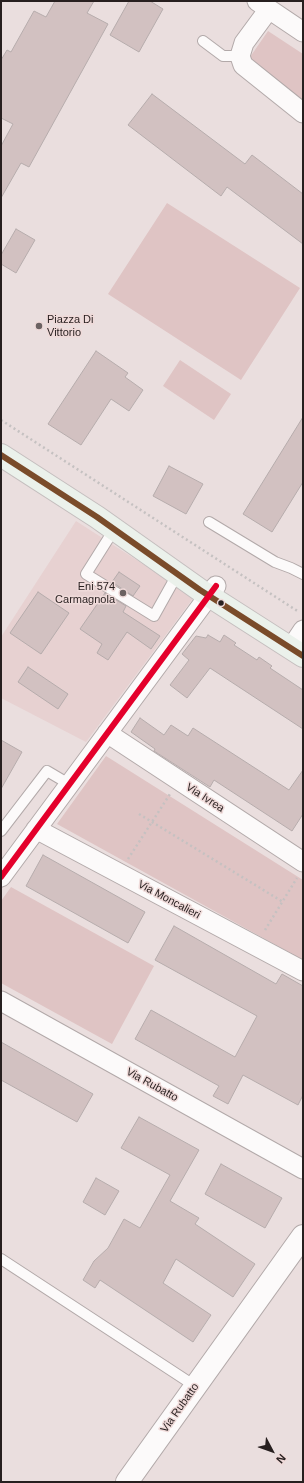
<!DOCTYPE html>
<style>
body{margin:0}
#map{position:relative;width:304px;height:1483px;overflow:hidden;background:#eadede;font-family:Helvetica,sans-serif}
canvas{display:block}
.frame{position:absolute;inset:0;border:2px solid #271f1f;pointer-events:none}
.north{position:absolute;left:252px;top:1431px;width:40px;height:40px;-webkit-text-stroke:3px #efdad9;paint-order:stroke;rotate:131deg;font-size:11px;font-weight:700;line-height:16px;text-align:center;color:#271f1f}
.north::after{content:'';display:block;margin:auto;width:14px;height:18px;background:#271f1f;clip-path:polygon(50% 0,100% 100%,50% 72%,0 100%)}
</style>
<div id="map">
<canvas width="304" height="1483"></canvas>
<div class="frame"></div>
<div class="north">N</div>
</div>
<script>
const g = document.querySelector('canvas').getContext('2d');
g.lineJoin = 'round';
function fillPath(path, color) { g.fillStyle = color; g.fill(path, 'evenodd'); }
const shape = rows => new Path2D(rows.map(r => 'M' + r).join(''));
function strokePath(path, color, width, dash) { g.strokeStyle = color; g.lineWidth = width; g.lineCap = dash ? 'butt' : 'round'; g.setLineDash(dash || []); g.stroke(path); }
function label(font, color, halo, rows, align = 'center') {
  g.font = font + ' Helvetica,sans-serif'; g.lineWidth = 3; g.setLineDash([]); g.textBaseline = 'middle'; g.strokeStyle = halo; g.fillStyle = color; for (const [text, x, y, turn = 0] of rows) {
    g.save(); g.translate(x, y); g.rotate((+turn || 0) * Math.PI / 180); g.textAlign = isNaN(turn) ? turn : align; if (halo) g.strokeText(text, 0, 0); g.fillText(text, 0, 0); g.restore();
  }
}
const built = shape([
 [76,521,194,597,86,742,1,698,1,637]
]);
const green = shape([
 [268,31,303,54,303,102,248,60],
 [167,203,300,288,241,380,108,294],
 [180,360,231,394,214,420,163,386],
 [106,756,303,880,303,960,57,824],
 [11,887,154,966,112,1044,1,983,1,901]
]);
const building = shape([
 [55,1,94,1,87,13,108,24,29,167,21,163,1,198,1,146,13,124,1,118,1,60,7,50,11,52,34,11,46,17,55,1],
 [129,1,150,1,163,9,139,52,110,35,129,1],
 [152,94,245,164,252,155,303,194,303,244,227,187,221,196,128,125,152,94],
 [16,229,35,240,16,273,1,264,1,255,16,229],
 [96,351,128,373,125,377,143,390,129,411,111,399,81,445,48,424,96,351],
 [303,417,303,482,272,532,243,514,303,417],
 [169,466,203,484,186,514,153,496,169,466],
 [119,572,140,586,133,596,112,582,119,572],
 [38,592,69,613,41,654,10,633,38,592],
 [105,593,126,606,123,612,160,636,151,649,127,632,108,660,97,653,102,644,80,629,105,593],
 [208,635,220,642,224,635,236,643,234,645,257,660,259,657,272,666,270,668,303,690,303,729,210,668,187,698,170,685,189,660,182,654,196,636,206,638,208,635],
 [28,667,68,694,58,709,18,682,28,667],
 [140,718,164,735,171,725,188,736,193,728,289,790,303,770,303,814,292,831,214,780,210,787,154,751,155,749,131,732,140,718],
 [1,740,22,752,1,789,1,740],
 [43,855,145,912,128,943,26,886,43,855],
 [174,926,276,984,282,974,303,986,303,1095,298,1105,243,1075,228,1104,213,1096,219,1086,135,1039,151,1010,235,1057,257,1016,155,960,174,926],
 [1,1042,93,1094,77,1122,1,1080,1,1042],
 [139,1117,199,1150,170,1201,199,1218,195,1224,255,1264,233,1297,176,1259,163,1283,211,1315,193,1342,100,1280,95,1288,83,1280,94,1261,108,1248,124,1219,140,1228,170,1175,121,1148,139,1117],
 [221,1164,282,1198,265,1228,205,1194,221,1164],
 [96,1178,119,1191,105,1215,83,1202,96,1178]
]);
const path = shape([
 [1,420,299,612],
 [139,814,283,902],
 [128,859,170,794],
 [265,930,297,878]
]);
const service = shape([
 [203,41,223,56,240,56],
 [209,522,275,562,291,568,303,574],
 [115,528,86,574,154,616,178,573],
 [1,831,47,771,69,784],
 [1,1259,195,1386]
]);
const minor = shape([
 [257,1,303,32],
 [269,9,244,43,240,56,243,65,303,113],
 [291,648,303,630],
 [107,733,303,862],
 [36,829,303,971],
 [1,877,216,586],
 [1,1001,303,1169]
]);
const tertiary = shape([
 [127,1482,303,1236]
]);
const primary = shape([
 [1,455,97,517,200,590,303,656]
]);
const bus1 = shape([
 [1,455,97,517,200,590,303,656]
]);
const bus2 = shape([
 [1,877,216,586]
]);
const markers = [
 [39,326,4,"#6b6262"],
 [123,593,4,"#6b6262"],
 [221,603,3.5,"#271f1f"]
];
const poiNames = [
 ["Piazza Di",47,320],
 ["Vittorio",47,333],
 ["Eni 574",115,587,"right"],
 ["Carmagnola",115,600,"right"]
];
const streetNames = [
 ["Via Ivrea",205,798,33],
 ["Via Moncalieri",169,900,28],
 ["Via Rubatto",152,1085,29],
 ["Via Rubatto",180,1408,-55]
];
fillPath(built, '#e7d1d1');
fillPath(green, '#dfc4c4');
fillPath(building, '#d2c1c1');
strokePath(building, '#b6acac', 1);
strokePath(service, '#b2a9a9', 12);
strokePath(minor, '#b2a9a9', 21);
strokePath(tertiary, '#b2a9a9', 24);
strokePath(primary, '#c4bebe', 24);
strokePath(path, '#c5c1c1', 2.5, [2, 3]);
strokePath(service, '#fcfafa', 10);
strokePath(minor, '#fcfafa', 19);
strokePath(tertiary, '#fcfafa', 22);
strokePath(primary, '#ebf1eb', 22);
strokePath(bus1, '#7a4b2a', 6);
strokePath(bus2, '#e4002b', 6);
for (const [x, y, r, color] of markers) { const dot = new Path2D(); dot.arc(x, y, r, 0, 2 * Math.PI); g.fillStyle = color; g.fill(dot); strokePath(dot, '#efdad9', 1.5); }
label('11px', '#271f1f', '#efdad9', poiNames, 'left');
label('11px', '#271f1f', '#efdad9', streetNames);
</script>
